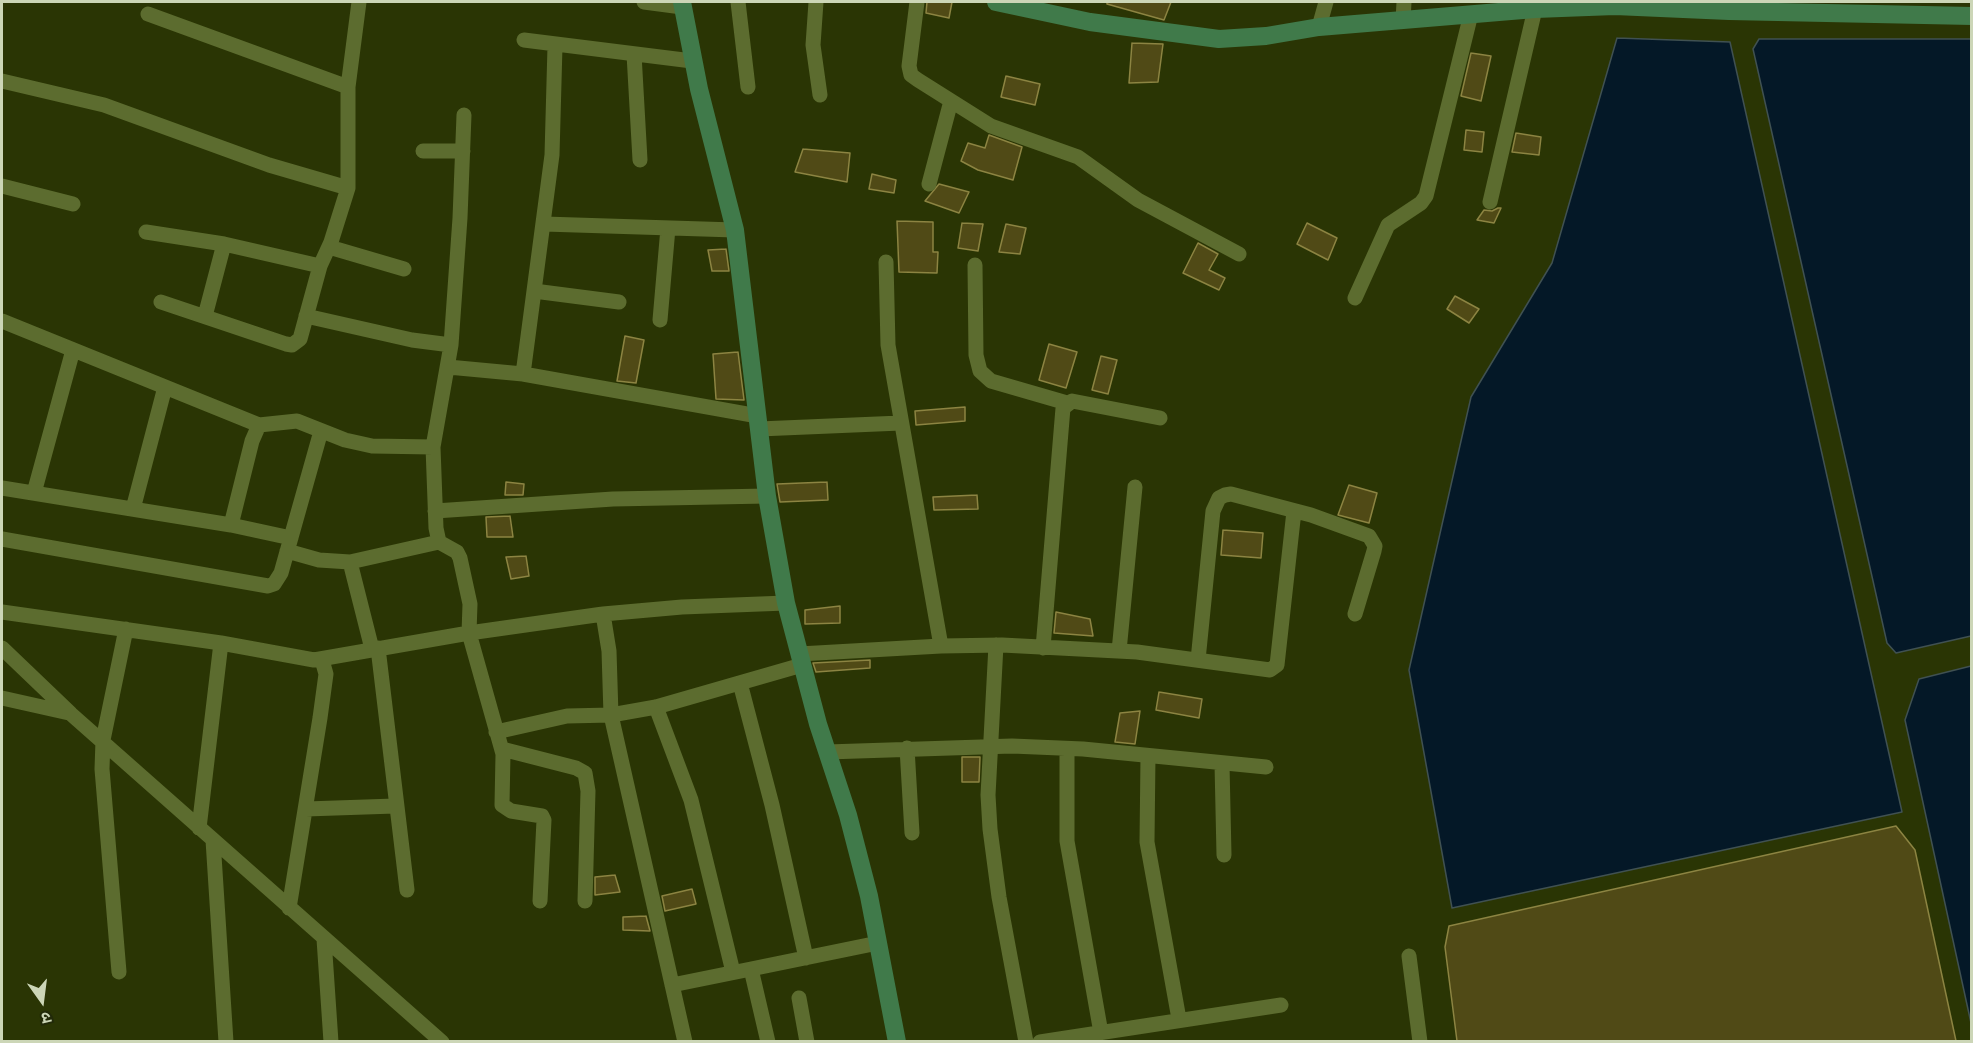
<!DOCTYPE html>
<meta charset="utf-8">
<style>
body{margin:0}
#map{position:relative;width:1973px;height:1043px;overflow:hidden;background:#2a3504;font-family:Ubuntu,"Noto Sans Devanagari",sans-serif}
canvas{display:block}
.frame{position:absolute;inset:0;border:3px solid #ccd6b7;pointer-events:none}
.north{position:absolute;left:12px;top:971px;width:60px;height:60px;-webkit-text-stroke:4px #222a09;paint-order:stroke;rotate:166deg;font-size:16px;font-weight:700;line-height:24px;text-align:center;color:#ccd6b7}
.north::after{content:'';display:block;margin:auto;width:21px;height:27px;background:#ccd6b7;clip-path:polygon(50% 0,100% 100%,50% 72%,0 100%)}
</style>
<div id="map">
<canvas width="1973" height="1043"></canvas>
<div class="frame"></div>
<div class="north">उ</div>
</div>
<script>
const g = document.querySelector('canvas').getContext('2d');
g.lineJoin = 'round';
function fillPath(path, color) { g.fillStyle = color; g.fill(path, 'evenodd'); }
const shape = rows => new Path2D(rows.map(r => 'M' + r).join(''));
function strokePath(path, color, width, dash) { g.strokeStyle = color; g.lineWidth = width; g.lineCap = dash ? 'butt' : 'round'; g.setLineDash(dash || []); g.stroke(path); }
const water = shape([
 [1617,38,1730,42,1902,812,1452,908,1409,670,1471,397,1552,263,1617,38],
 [1759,39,1971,39,1971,636,1896,653,1887,643,1753,49,1759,39],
 [1971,666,1972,666,1971,1023,1905,720,1919,679,1971,666]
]);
const building = shape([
 [927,2,952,2,949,18,926,13,927,2],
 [1107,2,1171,2,1164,20,1107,4,1107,2],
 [1132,43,1163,44,1158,82,1129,83,1132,43],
 [1471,53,1491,56,1481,101,1461,96,1471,53],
 [1006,76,1040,84,1035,105,1001,97,1006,76],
 [1466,130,1484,132,1482,152,1464,150,1466,130],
 [1516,133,1541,137,1539,155,1512,152,1516,133],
 [989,135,1022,147,1013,180,978,170,961,161,968,143,985,148,989,135],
 [803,149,850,153,847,182,795,172,803,149],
 [872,174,896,180,894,193,869,189,872,174],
 [939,184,969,192,959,213,925,201,939,184],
 [1498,208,1501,208,1494,223,1477,220,1484,210,1492,211,1498,208],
 [897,221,933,222,933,252,938,252,937,273,899,272,897,221],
 [962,223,983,224,978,251,958,248,962,223],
 [1307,223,1337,238,1328,260,1297,244,1307,223],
 [1006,224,1026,228,1020,254,999,252,1006,224],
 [1198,243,1218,254,1209,270,1225,278,1219,290,1183,273,1198,243],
 [726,249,729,271,712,271,708,250,726,249],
 [1455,296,1479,309,1469,323,1447,309,1455,296],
 [625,336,644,340,636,383,617,381,625,336],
 [1049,344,1077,352,1066,388,1039,380,1049,344],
 [738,352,744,400,716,399,713,354,738,352],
 [1101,356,1117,360,1108,394,1092,390,1101,356],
 [965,407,965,421,916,425,915,411,965,407],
 [506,482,524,484,523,495,505,495,506,482],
 [827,482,828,500,780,502,777,484,827,482],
 [1349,485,1377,493,1369,523,1338,515,1349,485],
 [977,495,978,509,934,510,933,497,977,495],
 [510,516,513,537,487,537,486,517,510,516],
 [1223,530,1263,533,1261,558,1221,555,1223,530],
 [526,556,529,576,511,579,506,557,526,556],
 [840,606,840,623,805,624,805,610,840,606],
 [1056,612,1090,619,1093,636,1054,633,1056,612],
 [870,660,870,668,816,672,813,663,870,660],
 [1159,692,1202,699,1199,718,1156,710,1159,692],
 [1140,711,1135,744,1115,742,1120,713,1140,711],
 [962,757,980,757,979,782,962,782,962,757],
 [1896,826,1915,850,1956,1041,1457,1041,1445,947,1449,926,1896,826],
 [615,875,620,892,595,895,595,877,615,875],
 [692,889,696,904,665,911,662,896,692,889],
 [646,916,650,931,623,930,623,917,646,916]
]);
const street = shape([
 [644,2,682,7],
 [738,2,748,87],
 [816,2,813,45,820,95],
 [917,2,909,66,911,75,918,80,991,126,1078,157,1138,200,1239,254],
 [148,14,348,87],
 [1403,21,1404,2],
 [1319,27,1326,2],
 [524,40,692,61],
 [634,54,640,160],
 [2,81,104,105,269,165,348,188],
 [464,115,460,218,451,345,433,447,436,528,439,542,457,552,460,558,470,604,469,633,503,754,502,805,511,811,542,816,544,820,540,901],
 [423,151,463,151],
 [929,184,951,101],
 [2,186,73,204],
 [1490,202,1535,9],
 [544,224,735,230],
 [146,232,224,244,205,316],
 [224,244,320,266],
 [329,247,404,269],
 [886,262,888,345,941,646],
 [975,265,976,355,980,371,991,381,1067,403],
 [534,291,619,302],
 [1355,298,1388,225,1421,203,1426,196,1471,14],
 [161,302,286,344,292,345,300,339,320,266,331,242,348,188,348,87,359,2],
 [306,316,412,340,451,345],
 [660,320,668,228],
 [2,321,259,425,297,421,345,440,372,446,433,447],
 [448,367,523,374,758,416],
 [523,374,552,155,555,46],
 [759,429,901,423],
 [2,488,231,525,291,538],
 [34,493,73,350],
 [133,509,165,387],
 [435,511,613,499,767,496],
 [231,525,252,441,259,425],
 [2,539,268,586,274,584,281,573,321,431],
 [287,551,319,560,350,562,439,542],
 [350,562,372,649],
 [2,612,221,643,314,660,469,633,603,614,682,607,786,603],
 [603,614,609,651,611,715,685,1042],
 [996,645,988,795,990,829,999,897,1026,1042],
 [2,648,71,714,442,1042],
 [378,648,407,890],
 [1043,648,1063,408,1072,401,1160,418],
 [1119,651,1135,487],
 [799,654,941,646,1002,645,1137,652,1270,670,1277,665,1294,511],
 [1198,660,1213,511,1219,498,1225,495,1231,494,1311,515,1369,536,1375,546,1374,551,1355,614],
 [740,683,772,805,806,958],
 [2,698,69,713],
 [656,707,691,800,733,972],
 [496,732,567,716,611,715,656,707,802,665],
 [907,748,912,833],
 [502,749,576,768,585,773,588,791,585,901],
 [1067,749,1067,841,1101,1033],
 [827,752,1012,746,1083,749,1266,767],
 [1148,756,1147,842,1179,1019],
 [1222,764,1224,855],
 [306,809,395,806],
 [199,828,221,643],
 [213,840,226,1042],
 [289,908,320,718,326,674,322,660],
 [324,939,331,1042],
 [1409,956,1420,1042],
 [751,969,878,943],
 [119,972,102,769,103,740,126,629],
 [672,985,751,969,768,1042],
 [799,998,807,1042],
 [1040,1042,1281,1005]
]);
const secondary = shape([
 [682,2,699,89,735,230,767,496,786,603,818,724,848,815,869,896,897,1042],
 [996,2,1090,22,1219,39,1266,36,1319,27,1535,9,1615,6,1729,11,1972,16]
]);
fillPath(water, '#041827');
strokePath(water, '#405152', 1.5);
fillPath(building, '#504a16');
strokePath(building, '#8c8442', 1.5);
strokePath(street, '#5c6c2f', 15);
strokePath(secondary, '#407a4a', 18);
</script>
